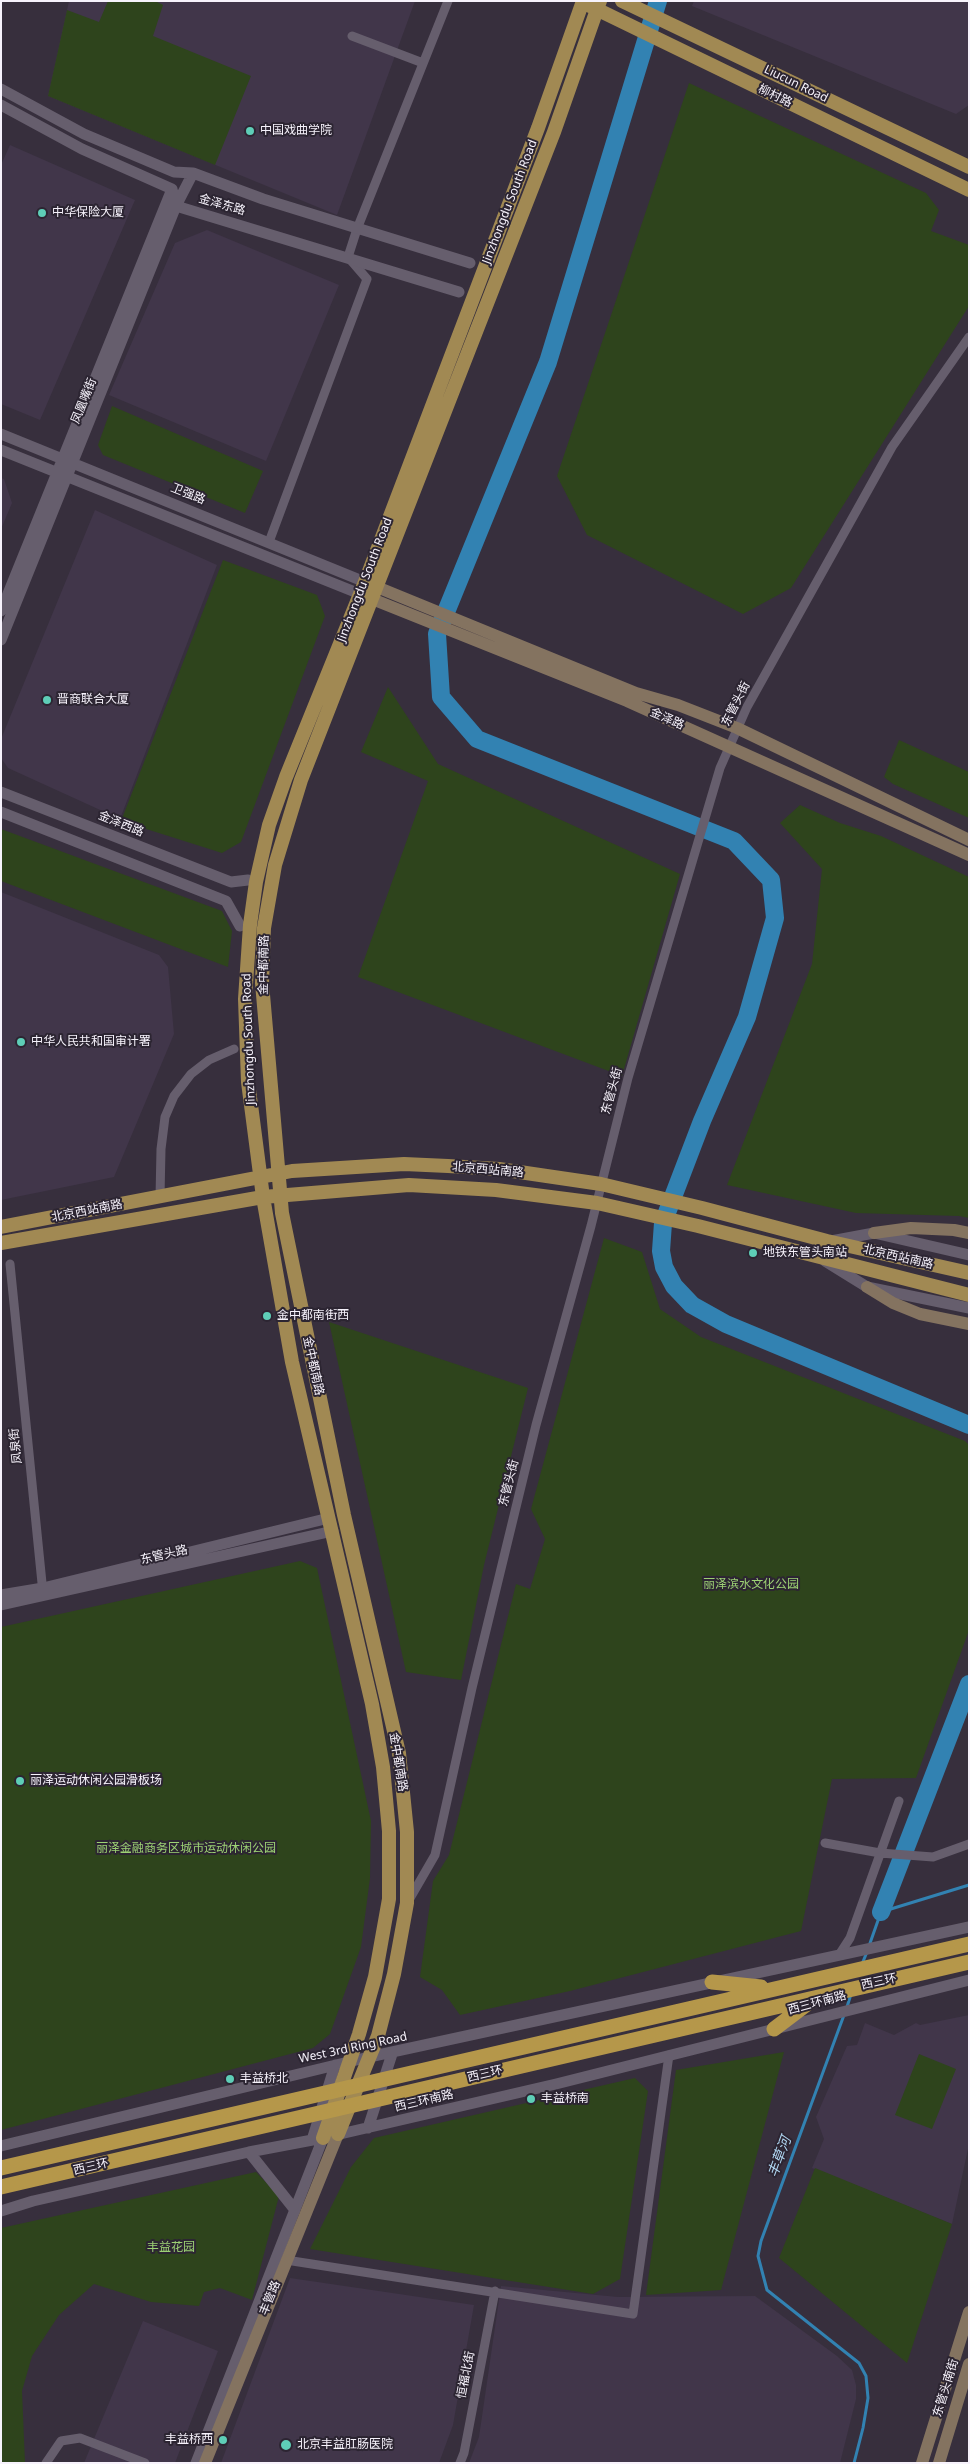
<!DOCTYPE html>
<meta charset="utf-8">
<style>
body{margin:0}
#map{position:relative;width:970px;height:2464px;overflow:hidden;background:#372f3d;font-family:"Noto Sans",sans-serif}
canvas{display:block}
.frame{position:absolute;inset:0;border:2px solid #f7f3fc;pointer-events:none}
</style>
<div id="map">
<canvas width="970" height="2464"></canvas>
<div class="frame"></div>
</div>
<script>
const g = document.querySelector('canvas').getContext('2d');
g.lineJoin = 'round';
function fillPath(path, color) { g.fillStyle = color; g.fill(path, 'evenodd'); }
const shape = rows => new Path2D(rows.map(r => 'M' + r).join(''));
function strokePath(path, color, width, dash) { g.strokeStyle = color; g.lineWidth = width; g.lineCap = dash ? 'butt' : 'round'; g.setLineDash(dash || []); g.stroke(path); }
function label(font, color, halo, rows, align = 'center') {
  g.font = font + ' "Noto Sans","Noto Sans SC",sans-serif'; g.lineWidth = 4; g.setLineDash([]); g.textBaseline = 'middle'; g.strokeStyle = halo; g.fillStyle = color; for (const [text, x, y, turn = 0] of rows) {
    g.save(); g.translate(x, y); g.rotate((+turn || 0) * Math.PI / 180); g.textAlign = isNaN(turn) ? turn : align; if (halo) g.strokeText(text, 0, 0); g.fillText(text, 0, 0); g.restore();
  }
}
const built = shape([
 [69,1,415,1,337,215,48,96],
 [694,1,969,1,969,105,956,114,692,6],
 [10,145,135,200,40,420,1,404,1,165],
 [207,230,339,285,266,461,109,395,175,243],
 [1,478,4,479,12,503,1,529],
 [95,510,217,565,120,819,8,768,1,758,1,739],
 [1,892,159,955,168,967,174,1034,114,1177,1,1200],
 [969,2015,969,2144,952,2224,812,2168,824,2139,816,2117,847,2046,857,2045,865,2023,894,2035,916,2023,920,2025],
 [290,2278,474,2305,453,2425,439,2463,221,2463],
 [501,2286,618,2297,755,2296,837,2356,852,2370,856,2385,856,2399,840,2463,469,2463,479,2437],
 [143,2321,218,2351,175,2463,84,2463]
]);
const green = shape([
 [108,1,155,1,163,5,153,36,251,76,215,165,48,96,67,10,99,22],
 [689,83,926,193,939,210,931,231,969,245,969,306,791,588,743,614,587,535,557,476],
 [112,406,263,471,245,513,103,455,98,445],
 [223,560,317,595,325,616,241,842,222,853,121,821],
 [388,687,438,764,680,874,622,1076,358,977,428,781,361,752],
 [899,740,969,772,969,818,893,784,884,777],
 [800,805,840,823,881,836,969,877,969,1218,959,1216,856,1213,727,1185,812,964,822,869,780,823],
 [1,829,222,911,232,931,228,967,1,881],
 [604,1238,642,1252,660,1309,701,1337,965,1441,969,1445,969,1630,916,1778,832,1779,801,1931,570,1991,460,2015,442,1990,420,1977,433,1881,449,1855,516,1584,530,1589,545,1539,531,1509],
 [329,1322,528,1388,484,1565,461,1680,406,1672],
 [300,1561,317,1568,371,1821,370,1878,361,1947,330,2034,313,2048,1,2130,1,1627],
 [784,2052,721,2290,646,2295,676,2070],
 [919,2054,956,2069,932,2129,895,2115],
 [635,2078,648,2091,620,2279,593,2294,310,2249,351,2167,374,2138],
 [815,2168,952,2224,907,2363,779,2258],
 [256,2172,279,2196,252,2300,220,2288,204,2292,199,2306,151,2302,94,2284,59,2315,32,2356,22,2391,25,2463,1,2463,1,2228]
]);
const stream = shape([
 [869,1946,881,1912,969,1885],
 [862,1964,867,1952],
 [847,2007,851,1994],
 [844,2015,761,2241,758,2256,767,2290,859,2363,866,2376,868,2398,863,2428,854,2463]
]);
const river = shape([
 [658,1,548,362,437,634,441,697,477,739,734,841,771,880,775,918,747,1017,702,1121,663,1223,661,1251,664,1267,674,1286,692,1305,726,1324,969,1425],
 [881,1912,969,1684]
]);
const minor = shape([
 [352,36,423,63],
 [269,542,367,279,348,257,357,229,448,1],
 [160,1197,161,1149,165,1117,174,1096,191,1074,209,1060,234,1049],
 [10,1264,43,1593],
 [825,1843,880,1853,933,1857,969,1844],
 [409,1900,435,1855,472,1688,536,1425,591,1226,628,1078,720,768,747,707,892,447,969,337],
 [839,1955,850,1938,899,1801],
 [286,2260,633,2314,669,2055],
 [46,2463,61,2441,80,2438,145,2463],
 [460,2463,464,2453,495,2291]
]);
const tertiary = shape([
 [1,89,84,134,174,172,193,173,263,199,470,263],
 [1,105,82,149,172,189,176,206,459,292],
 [1,434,365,582],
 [1,450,360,594],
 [1,611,172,189],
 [1,640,176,206,193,173],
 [1,792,231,882,248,880],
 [1,812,226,901,240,926],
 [831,1241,874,1233,969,1255],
 [825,1261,867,1287,969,1308],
 [1,1595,43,1588,329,1518],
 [1,1605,333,1531],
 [368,2128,392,2054],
 [312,2140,335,2065],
 [1,2146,369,2057,969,1927],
 [249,2152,295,2210],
 [1,2211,33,2201,249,2152,323,2138,556,2084,969,1980],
 [196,2463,323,2138]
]);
const secondary = shape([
 [367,583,636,693,678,705,737,728,969,840],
 [362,595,627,701,969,855],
 [874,1233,911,1228,954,1230,969,1233],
 [867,1287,893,1303,920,1314,969,1324],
 [205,2463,338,2134],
 [922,2463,969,2312],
 [939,2463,969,2364]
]);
const primary = shape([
 [622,1,969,167],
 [590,6,969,190],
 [1,1227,292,1171,404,1164,448,1166,499,1169,601,1184,702,1208,827,1241,969,1273],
 [1,1243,263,1197,409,1185,496,1190,597,1203,698,1226,969,1295],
 [338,2134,378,2036,394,1974,407,1903,407,1832,399,1753,344,1515,282,1213,262,983,264,928,275,865,301,780,554,132,600,1],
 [323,2138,359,2034,375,1977,389,1899,389,1831,383,1767,372,1704,292,1362,263,1197,248,1082,245,999,250,925,256,882,269,825,286,777,365,582,538,128,583,1]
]);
const trunk = shape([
 [712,1982,761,1987],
 [774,2029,811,2001],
 [1,2168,969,1944],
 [1,2187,969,1962]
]);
const markers = [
 [250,131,5,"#5eceb7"],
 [42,213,5,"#5eceb7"],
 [47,700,5,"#5eceb7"],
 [21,1042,5,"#5eceb7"],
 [753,1253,5,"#5eceb7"],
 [267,1316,5,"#5eceb7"],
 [20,1781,5,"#5eceb7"],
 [230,2079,5,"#5eceb7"],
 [531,2099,5,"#5eceb7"],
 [223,2440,5,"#5eceb7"],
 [286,2445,6,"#5eceb7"]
];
const streetNames = [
 ["Liucun Road",796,84,26],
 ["柳村路",775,96,26],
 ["Jinzhongdu South Road",510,202,-69],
 ["金泽东路",222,205,16],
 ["凤凰嘴街",84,401,-68],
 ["卫强路",188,494,22],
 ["Jinzhongdu South Road",365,580,-69],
 ["东管头街",736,704,-63],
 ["金泽路",667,719,24],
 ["金泽西路",121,824,22],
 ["金中都南路",264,965,-89],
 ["Jinzhongdu South Road",249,1039,-92],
 ["东管头街",612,1091,-75],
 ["北京西站南路",488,1170,5],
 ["北京西站南路",87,1211,-11],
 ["北京西站南路",898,1257,13],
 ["金中都南路",313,1366,78],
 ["凤泉街",16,1446,-96],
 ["东管头街",509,1483,-76],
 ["东管头路",164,1555,-13],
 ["金中都南路",398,1762,81],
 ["西三环",879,1982,-12],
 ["西三环南路",817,2003,-15],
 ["West 3rd Ring Road",353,2048,-12],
 ["西三环",485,2074,-13],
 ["西三环南路",424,2101,-13],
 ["西三环",91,2167,-13],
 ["丰管路",270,2298,-68],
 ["恒福北街",466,2375,-79],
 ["东管头南街",946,2388,-73]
];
const poiNames = [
 ["中国戏曲学院",260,131],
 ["中华保险大厦",52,213],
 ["晋商联合大厦",57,700],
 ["中华人民共和国审计署",31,1042],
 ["地铁东管头南站",763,1253],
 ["金中都南街西",277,1316],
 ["丽泽运动休闲公园滑板场",30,1781],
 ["丰益桥北",240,2079],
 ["丰益桥南",541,2099],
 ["丰益桥西",213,2440,"right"],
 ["北京丰益肛肠医院",297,2445]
];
const parkNames = [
 ["丽泽滨水文化公园",751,1585],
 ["丽泽金融商务区城市运动休闲公园",186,1849],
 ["丰益花园",171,2248]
];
const waterNames = [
 ["丰草河",780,2157,-70]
];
fillPath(built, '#41364a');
fillPath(green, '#2e441c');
strokePath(stream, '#3282b2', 3);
strokePath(river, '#3282b2', 18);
strokePath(minor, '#665e6d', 9);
strokePath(tertiary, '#665e6d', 11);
strokePath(secondary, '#847360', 12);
strokePath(primary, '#a18953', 14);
strokePath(trunk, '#b5974a', 15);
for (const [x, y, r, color] of markers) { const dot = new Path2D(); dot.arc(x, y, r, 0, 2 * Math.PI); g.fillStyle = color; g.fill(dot); strokePath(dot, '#2c2532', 2); }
label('12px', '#f7f3fc', '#2c2532', streetNames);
label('12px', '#f7f3fc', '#2c2532', poiNames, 'left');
label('12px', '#9dd274', '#2c2532', parkNames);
label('italic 14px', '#b1d7f2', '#2c2532', waterNames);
</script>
